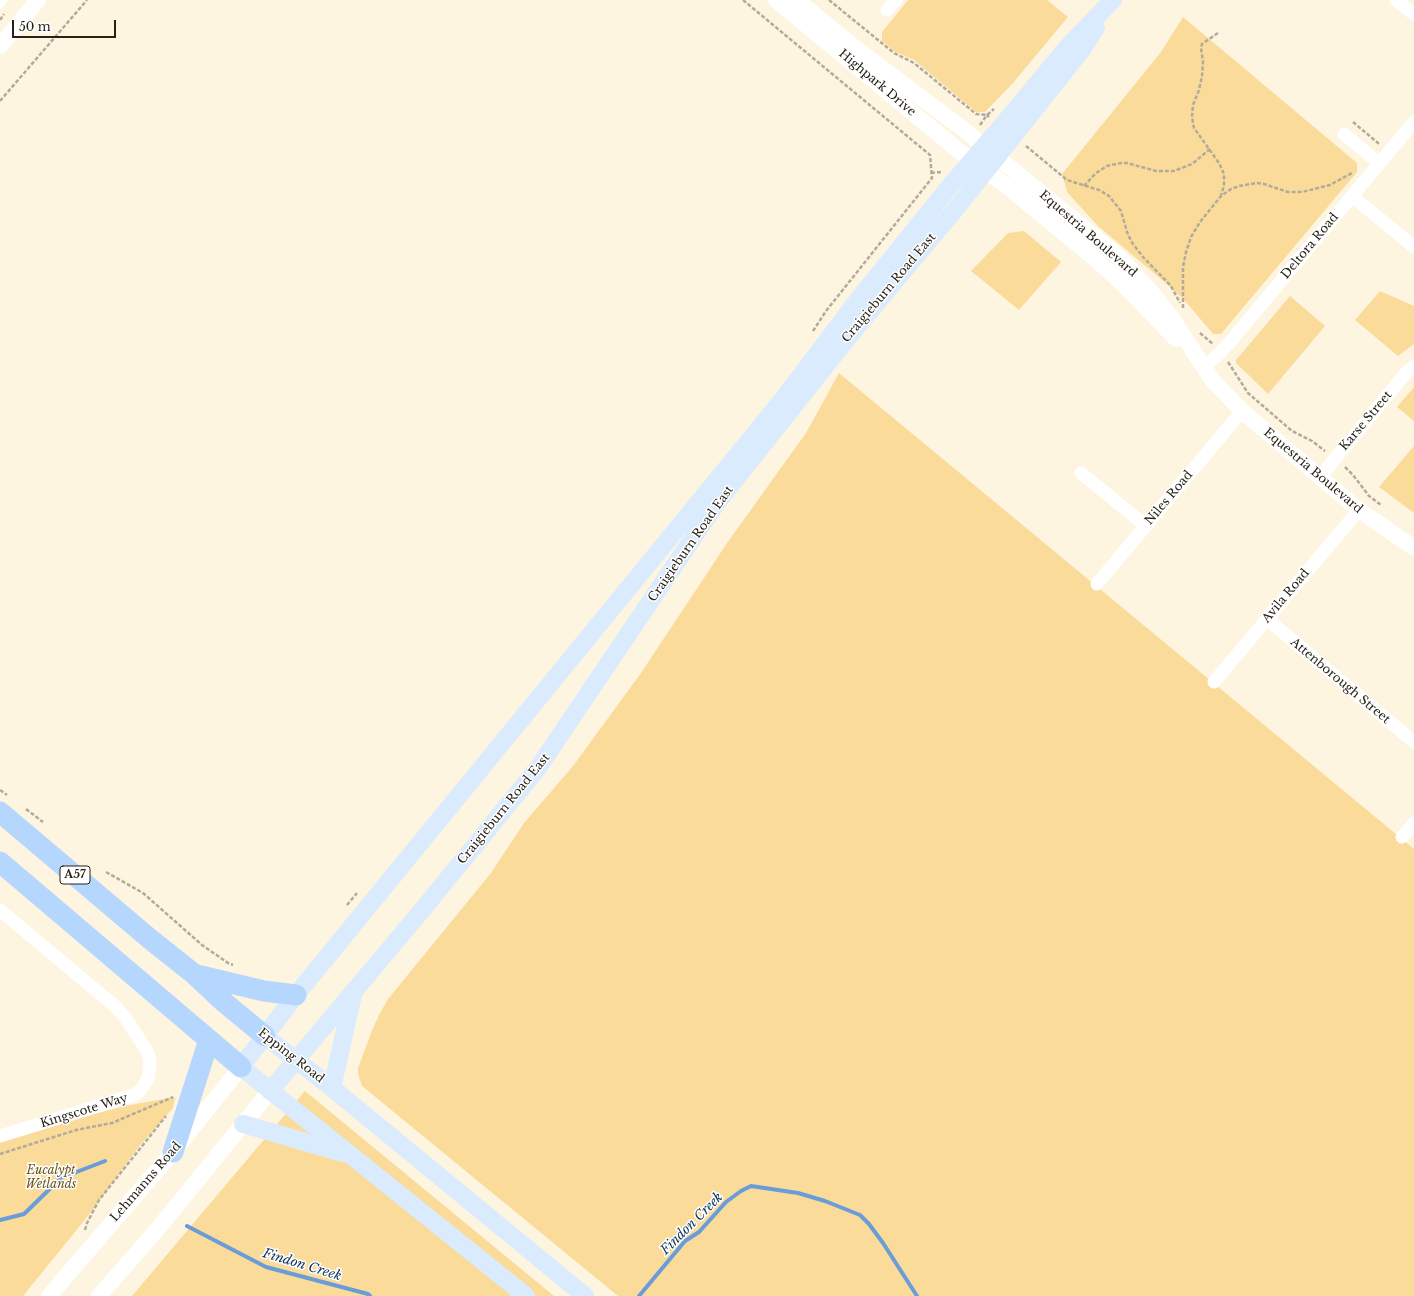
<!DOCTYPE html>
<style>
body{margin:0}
#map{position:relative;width:1414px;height:1296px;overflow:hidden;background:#fef5e1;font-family:"Libre Baskerville",serif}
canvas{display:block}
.scale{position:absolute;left:12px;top:20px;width:104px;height:18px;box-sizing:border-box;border:2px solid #282216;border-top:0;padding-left:5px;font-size:12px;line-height:14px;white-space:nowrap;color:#282216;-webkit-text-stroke:3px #fff;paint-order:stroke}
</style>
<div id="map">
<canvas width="1414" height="1296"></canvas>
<div class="scale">50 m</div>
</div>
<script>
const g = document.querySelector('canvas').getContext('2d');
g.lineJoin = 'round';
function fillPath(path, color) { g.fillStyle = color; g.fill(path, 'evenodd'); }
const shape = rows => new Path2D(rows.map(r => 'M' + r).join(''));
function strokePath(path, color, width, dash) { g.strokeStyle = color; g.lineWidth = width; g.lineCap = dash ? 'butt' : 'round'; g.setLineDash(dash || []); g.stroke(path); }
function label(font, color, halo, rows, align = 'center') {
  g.font = font + ' "Libre Baskerville",serif'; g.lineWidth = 3; g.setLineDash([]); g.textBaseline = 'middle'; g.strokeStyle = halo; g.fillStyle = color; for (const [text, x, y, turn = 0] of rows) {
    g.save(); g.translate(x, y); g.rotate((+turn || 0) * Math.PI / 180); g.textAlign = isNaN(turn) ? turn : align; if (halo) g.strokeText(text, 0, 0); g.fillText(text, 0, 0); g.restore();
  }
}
const green = shape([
 [908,0,1047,0,1068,17,1013,83,985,112,976,112,914,60,894,51,882,41,882,32],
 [1183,17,1357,163,1357,172,1221,334,1213,334,1186,302,1168,285,1098,226,1067,192,1062,174,1161,52],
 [1024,231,1061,262,1019,310,971,271,1008,233],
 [1380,291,1414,306,1414,344,1398,356,1355,320],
 [1290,296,1325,326,1268,394,1236,363,1236,360],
 [839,373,1414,849,1414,1296,618,1296,362,1086,358,1074,358,1068,373,1028,380,1013,388,999,491,873,524,823,573,766,641,673,727,543,806,433],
 [1414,387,1414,421,1397,407],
 [1414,446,1414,513,1379,487],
 [305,1091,554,1296,132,1296],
 [175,1097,173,1108,140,1145,88,1216,23,1296,0,1296,0,1138,125,1106]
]);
const stream = shape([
 [0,1220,24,1214,61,1178,105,1161],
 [187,1226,266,1267,368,1294,370,1296],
 [639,1296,685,1241,699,1232,726,1202,741,1191,751,1186,798,1193,825,1201,860,1215,869,1224,883,1243,917,1296]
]);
const path = shape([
 [743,0,930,155,932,178,826,311,813,331],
 [829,0,894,53,914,63,976,114,987,115,994,109],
 [0,20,4,14],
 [1218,33,1202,44,1201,48,1203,62,1202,76,1199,90,1193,105,1192,117,1194,128,1219,163,1224,174,1224,186,1221,195],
 [0,101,87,0],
 [1353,122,1378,143,1376,145],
 [980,125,987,115,989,117],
 [1026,146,1067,180,1099,190,1109,196,1121,211,1128,235,1133,244,1143,257,1171,286,1180,303],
 [931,173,941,172],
 [1084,186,1096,173,1107,166,1121,163,1127,163,1156,171,1174,171,1192,164,1210,149],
 [1183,308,1183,267,1186,252,1191,237,1200,222,1221,196,1231,189,1239,186,1257,183,1264,184,1288,192,1302,192,1330,185,1352,173],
 [1200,333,1213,344],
 [1228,362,1248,393,1292,431,1312,441,1325,451],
 [1345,467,1353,475,1369,496,1381,505],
 [0,790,7,795],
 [26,809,43,822],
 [106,872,143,893,202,945,228,963,233,965],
 [347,905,357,893],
 [0,1154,76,1130,112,1123,173,1097],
 [85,1230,87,1223,99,1200,166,1116]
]);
const service = shape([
 [0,5,4,0]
]);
const minor = shape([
 [1396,0,1414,14],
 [887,10,896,0],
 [1344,134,1379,163],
 [1352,196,1414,247],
 [1203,368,1221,352,1230,342,1414,122],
 [1081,473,1146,526],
 [1320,477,1406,373,1414,366],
 [1097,584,1242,411],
 [1267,619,1414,742],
 [1214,682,1359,510],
 [1402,837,1414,823],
 [0,910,117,1008,125,1017,145,1048,149,1056,150,1065,148,1079,140,1091,134,1095,0,1136]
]);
const tertiary = shape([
 [776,0,959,151,1008,187,1093,257,1122,283,1176,339],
 [797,0,854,47,963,129,1107,247,1125,263,1152,293,1171,317,1213,381,1242,411,1359,510,1414,548],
 [0,46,38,0],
 [49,1296,173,1152,241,1067],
 [99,1296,156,1231,270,1091]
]);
const secondary = shape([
 [265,1036,332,1088,585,1296],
 [332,1088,353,995],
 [270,1091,423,909,538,768,716,504,851,334,958,206,1081,51,1096,28],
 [243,1124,343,1153],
 [526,1296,241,1067,296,995,783,399,858,300,950,186,1001,127,1070,44,1113,0]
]);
const primary = shape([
 [0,812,150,939,194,974,225,1003,265,1036],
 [0,862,241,1067],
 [197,975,264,991,296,995],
 [173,1152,209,1040]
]);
const shields = [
 [75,875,30]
];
const shieldNames = [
 ["A57",75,875]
];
const streetNames = [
 ["Highpark Drive",877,83,40],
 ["Equestria Boulevard",1088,234,41],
 ["Deltora Road",1310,246,-50],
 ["Craigieburn Road East",889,288,-50],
 ["Karse Street",1366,421,-50],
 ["Equestria Boulevard",1313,471,40],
 ["Niles Road",1169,498,-50],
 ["Craigieburn Road East",691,544,-55],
 ["Avila Road",1286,596,-50],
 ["Attenborough Street",1340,681,40],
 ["Craigieburn Road East",504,809,-51],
 ["Epping Road",291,1056,38],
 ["Kingscote Way",84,1111,-17],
 ["Lehmanns Road",146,1182,-49]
];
const parkNames = [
 ["Eucalypt",51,1171],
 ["Wetlands",51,1185]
];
const waterNames = [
 ["Findon Creek",692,1224,-45],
 ["Findon Creek",302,1265,17]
];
fillPath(green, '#fadb9a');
strokePath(stream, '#6a9dd8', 4);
strokePath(path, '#b3ab9a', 2.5, [4, 2]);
strokePath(service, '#fff', 7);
strokePath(minor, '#fff', 13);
strokePath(tertiary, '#fff', 16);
strokePath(secondary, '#dbebfe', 18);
strokePath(primary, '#b6d7fd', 21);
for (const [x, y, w] of shields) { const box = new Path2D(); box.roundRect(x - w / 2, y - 9, w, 18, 3); g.fillStyle = '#fff'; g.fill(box); strokePath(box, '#282216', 1); }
label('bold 11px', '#282216', null, shieldNames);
label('12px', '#282216', '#fff', streetNames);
label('italic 12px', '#6b5219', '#fff', parkNames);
label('italic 13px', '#0e3259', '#fff', waterNames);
</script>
